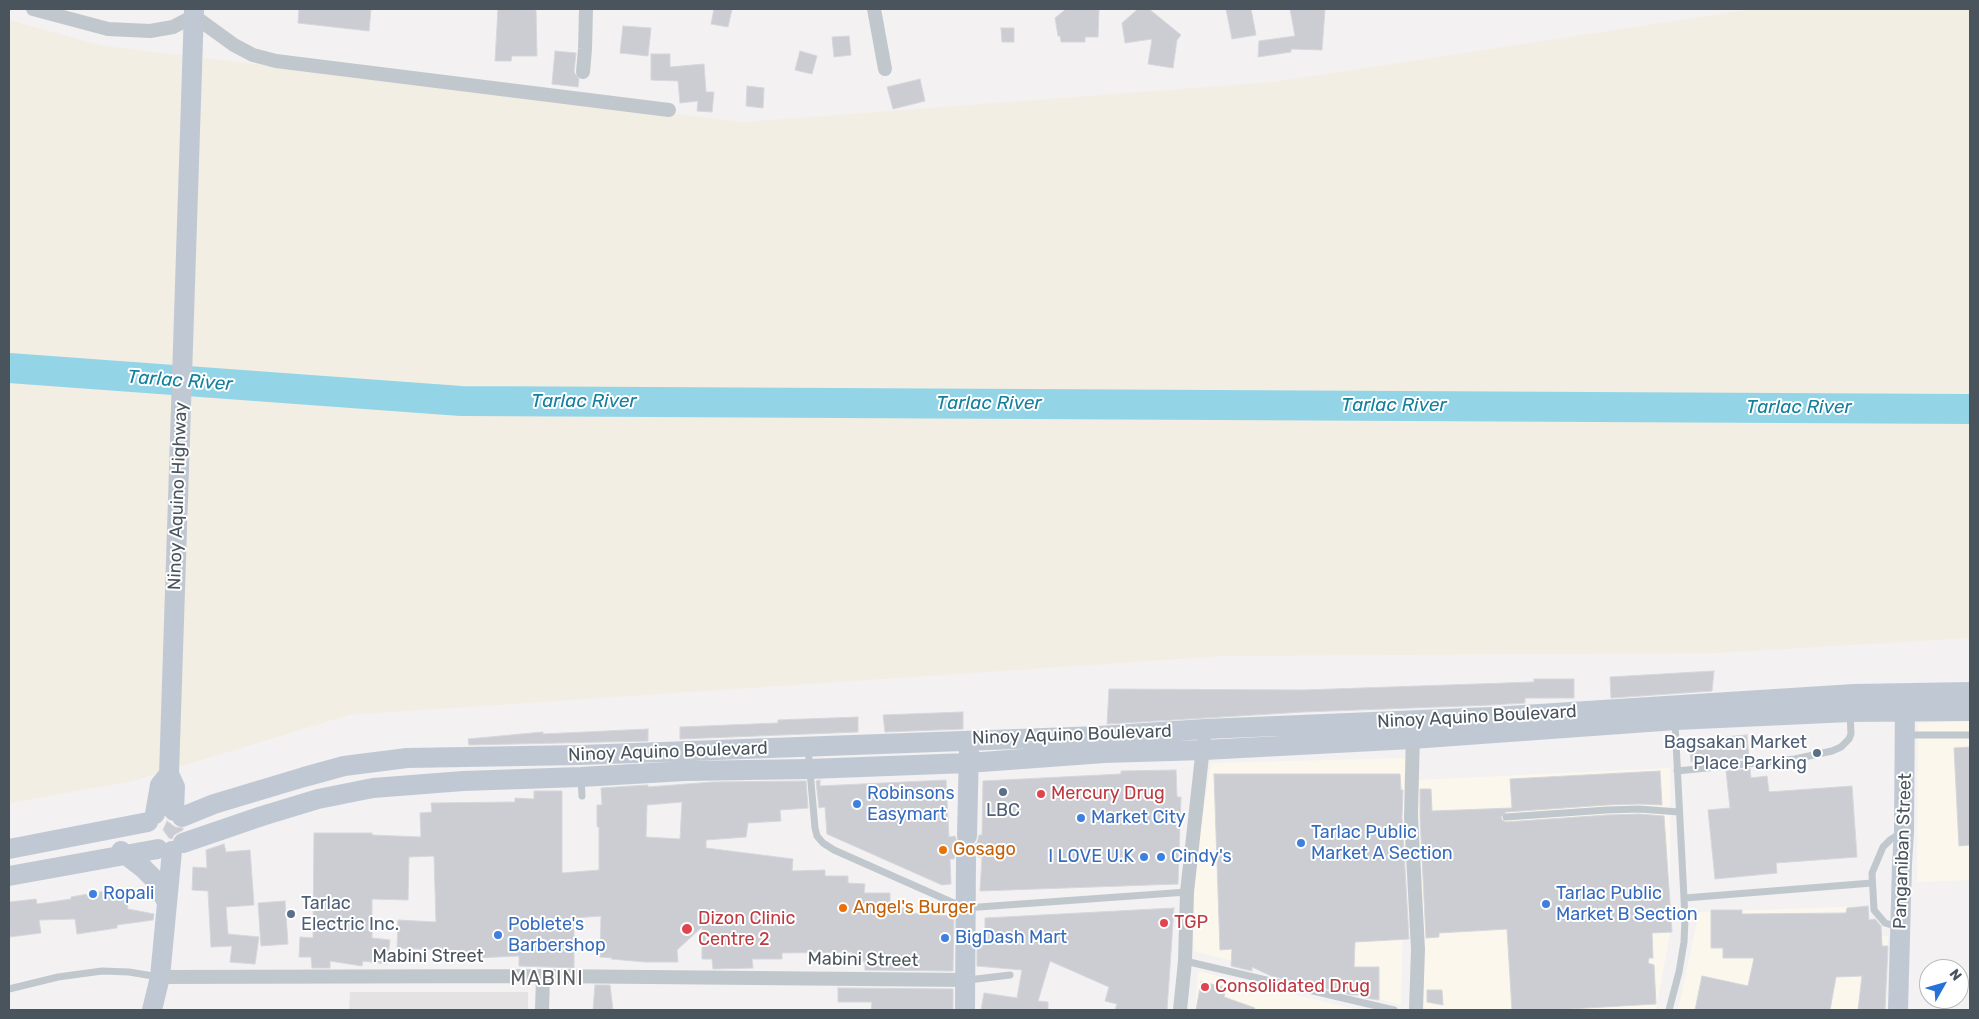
<!DOCTYPE html>
<style>
body{margin:0}
#map{position:relative;width:1979px;height:1019px;overflow:hidden;background:#f3f1f1;font-family:Rubik,sans-serif}
canvas{display:block}
.frame{position:absolute;inset:0;border:10px solid #4a545d;pointer-events:none}
.north{position:absolute;left:1919px;top:959px;width:50px;height:50px;box-sizing:border-box;background:#fff;border:1px solid #b7bbbe;border-radius:50%;rotate:52deg;font-size:14px;font-weight:700;line-height:20px;text-align:center;color:#4a545d}
.north::after{content:'';display:block;margin:auto;width:18px;height:22px;background:#2573d9;clip-path:polygon(50% 0,100% 100%,50% 72%,0 100%)}
</style>
<div id="map">
<canvas width="1979" height="1019"></canvas>
<div class="frame"></div>
<div class="north">N</div>
</div>
<script>
const g = document.querySelector('canvas').getContext('2d');
g.lineJoin = 'round';
function fillPath(path, color) { g.fillStyle = color; g.fill(path, 'evenodd'); }
const shape = rows => new Path2D(rows.map(r => 'M' + r).join(''));
function strokePath(path, color, width, dash) { g.strokeStyle = color; g.lineWidth = width; g.lineCap = dash ? 'butt' : 'round'; g.setLineDash(dash || []); g.stroke(path); }
function label(font, color, halo, rows, align = 'center') {
  g.font = font + ' Rubik,sans-serif'; g.lineWidth = 4; g.setLineDash([]); g.textBaseline = 'middle'; g.strokeStyle = halo; g.fillStyle = color; for (const [text, x, y, turn = 0] of rows) {
    g.save(); g.translate(x, y); g.rotate((+turn || 0) * Math.PI / 180); g.textAlign = isNaN(turn) ? turn : align; if (halo) g.strokeText(text, 0, 0); g.fillText(text, 0, 0); g.restore();
  }
}
const commercial = shape([
 [1970,721,1970,880,1917,882,1918,723],
 [1407,758,1401,1005,1194,951,1190,891,1211,763],
 [1670,768,1670,933,1656,1010,1438,1010,1421,1007,1422,875,1416,780],
 [1865,906,1865,935,1888,936,1886,1010,1678,1010,1699,912],
 [1198,971,1358,1010,1195,1010]
]);
const education = shape([
 [350,992,528,992,528,1010,349,1010]
]);
const sand = shape([
 [1753,9,1970,9,1970,638,1719,653,1225,656,349,715,133,781,9,803,9,20,103,46,744,122,1273,82]
]);
const river = shape([
 [9,368,461,401,1970,409]
]);
const building = shape([
 [299,9,371,9,369,31,298,23,299,9],
 [498,9,536,10,537,56,512,56,511,61,495,61,498,9],
 [714,9,732,9,728,27,711,24,714,9],
 [1066,9,1099,9,1098,37,1085,37,1085,42,1061,42,1060,36,1058,36,1055,18,1066,9],
 [1138,9,1149,9,1181,35,1177,40,1173,68,1148,64,1152,39,1125,43,1122,23,1138,9],
 [1226,9,1251,9,1256,35,1232,39,1226,9],
 [1290,9,1325,9,1322,50,1291,49,1291,52,1258,57,1259,41,1295,36,1290,9],
 [623,26,651,28,648,56,620,53,623,26],
 [1001,28,1014,28,1014,42,1002,42,1001,28],
 [849,36,851,55,834,57,832,37,849,36],
 [555,51,576,53,574,72,579,79,578,87,552,84,555,51],
 [800,51,817,56,812,74,795,70,800,51],
 [651,54,670,54,670,67,704,64,706,92,714,92,712,112,697,111,698,101,680,103,678,81,651,80,651,54],
 [920,79,925,101,893,109,887,87,920,79],
 [747,86,764,88,763,108,746,106,747,86],
 [1714,671,1712,691,1611,698,1610,677,1714,671],
 [1534,679,1574,679,1574,698,1525,698,1525,703,1491,705,1303,712,1107,724,1109,689,1304,690,1534,682,1534,679],
 [963,712,963,729,885,732,883,715,963,712],
 [858,717,858,732,680,739,680,727,778,723,778,720,858,717],
 [648,729,648,741,469,745,468,739,543,732,543,734,648,729],
 [1747,735,1749,758,1691,762,1689,740,1747,735],
 [1970,747,1970,845,1959,846,1954,748,1970,747],
 [1750,769,1751,778,1767,776,1769,792,1852,786,1857,857,1776,863,1777,873,1715,879,1708,810,1730,808,1726,771,1750,769],
 [1176,770,1177,797,1181,797,1178,884,980,891,982,857,978,857,976,852,970,847,977,843,979,835,982,835,983,781,1121,774,1121,771,1176,770],
 [1660,771,1662,805,1639,804,1607,805,1506,812,1501,817,1502,820,1506,822,1607,815,1639,814,1664,816,1672,932,1652,933,1653,958,1649,958,1648,963,1654,965,1656,1004,1552,1010,1512,1010,1507,929,1439,933,1439,937,1426,938,1420,817,1420,789,1431,789,1432,811,1512,808,1510,779,1660,771],
 [1214,774,1400,774,1401,790,1403,790,1402,817,1409,939,1355,942,1354,967,1379,967,1379,1000,1365,998,1365,995,1351,995,1271,976,1252,967,1252,971,1231,966,1232,949,1220,950,1214,774],
 [820,780,820,786,946,780,949,837,955,836,957,842,963,847,956,852,954,859,950,859,951,884,942,885,827,834,825,807,819,808,816,781,820,780],
 [806,781,808,808,780,810,781,821,748,823,746,837,706,840,706,848,793,859,792,871,825,870,825,876,848,876,848,883,865,884,864,893,890,893,890,908,908,908,908,913,954,916,953,971,865,970,865,962,851,961,852,952,782,953,782,959,752,959,753,968,713,969,712,959,702,959,702,927,677,950,678,962,645,962,611,959,612,958,600,957,601,916,574,918,574,968,519,966,519,956,475,958,475,952,397,948,398,920,436,922,434,856,409,857,408,900,372,899,372,938,390,940,387,964,363,961,362,966,330,961,330,968,312,968,311,957,299,957,300,937,313,938,314,833,372,833,372,835,421,837,420,813,432,812,431,803,515,802,515,798,534,799,534,791,562,791,562,873,599,870,599,827,597,827,597,805,602,805,601,788,648,785,648,787,713,782,806,781],
 [682,802,680,839,646,837,647,805,682,802],
 [167,821,175,827,183,828,183,830,174,835,172,839,169,838,163,830,167,821],
 [224,844,226,852,250,850,254,905,226,907,228,934,259,937,255,964,230,962,232,946,211,947,208,891,192,890,193,867,207,868,206,850,224,844],
 [111,890,112,894,125,892,128,909,154,914,153,920,117,925,117,928,77,934,75,919,39,920,41,933,9,937,9,902,36,899,37,904,71,899,71,897,111,890],
 [285,901,288,944,261,946,258,903,285,901],
 [1868,906,1869,920,1875,919,1881,926,1882,946,1888,946,1885,1010,1858,1010,1862,976,1836,977,1830,1010,1695,1010,1702,976,1748,986,1754,958,1723,958,1723,948,1711,948,1711,910,1742,910,1742,914,1846,913,1847,908,1868,906],
 [1174,908,1167,1010,1115,1010,1117,1004,1105,1001,1109,987,1050,961,1038,1001,1048,1002,1048,1010,981,1010,984,993,1017,998,1022,970,977,966,977,933,985,937,985,918,1174,908],
 [1201,982,1226,987,1224,997,1255,1008,1254,1010,1196,1010,1201,982],
 [595,985,610,985,613,1010,593,1010,595,985],
 [838,988,953,989,953,1010,871,1010,872,1002,838,1002,838,988],
 [1427,990,1442,990,1443,1005,1427,1002,1427,990]
]);
const lane = shape([
 [1906,735,1970,735],
 [808,748,815,828,817,836,823,843,834,850,965,908,1187,892],
 [1677,771,1795,759,1832,751,1841,747,1849,739,1851,734,1850,713],
 [581,778,582,796],
 [1506,817,1607,810,1639,809,1679,812],
 [1685,898,1872,883],
 [1898,927,1885,923,1874,910,1872,873,1883,847,1890,840,1901,833],
 [1185,961,1394,1010],
 [968,980,1010,975],
 [9,989,58,977,102,971,129,972,159,977],
 [1669,1010,1679,972,1684,942,1685,918,1675,723]
]);
const street = shape([
 [33,9,108,29,150,31,173,27,194,16,234,45,253,55,276,61,669,110],
 [874,9,885,69],
 [583,72,585,49,586,9],
 [1413,731,1411,817,1418,949,1416,1010],
 [160,977,543,976,966,980],
 [542,1010,543,976],
 [1180,1010,1185,961,1187,892,1205,729]
]);
const secondary = shape([
 [174,811,175,787,169,774,194,9],
 [155,814,160,785,169,774],
 [182,817,214,804,304,777,344,766,407,758,580,755,1099,736,1205,729,1492,717,1854,694,1970,692],
 [967,836,969,749],
 [183,843,262,816,318,799,373,788,463,781,581,777,685,771,809,769,968,763,1104,753,1204,750,1412,739,1676,720,1850,712,1970,711],
 [9,849,148,822],
 [121,851,143,868,157,882,167,903],
 [9,876,158,849],
 [152,1010,160,977,172,851],
 [965,1010,966,858],
 [1898,1010,1902,864,1904,832,1905,699]
]);
const markers = [
 [1817,753,5,"#5c6f8a"],
 [1003,792,5,"#5c6f8a"],
 [1041,794,5,"#e0444e"],
 [857,804,5,"#3f7fe0"],
 [1081,818,5,"#3f7fe0"],
 [1301,843,5,"#3f7fe0"],
 [943,850,5,"#e8710a"],
 [1144,857,5,"#3f7fe0"],
 [1161,857,5,"#3f7fe0"],
 [93,894,5,"#3f7fe0"],
 [1546,904,5,"#3f7fe0"],
 [843,908,5,"#e8710a"],
 [291,914,5,"#5c6f8a"],
 [1164,923,5,"#e0444e"],
 [687,929,6,"#e0444e"],
 [498,935,5,"#3f7fe0"],
 [945,938,5,"#3f7fe0"],
 [1205,987,5,"#e0444e"]
];
const streetNames = [
 ["Ninoy Aquino Highway",178,496,-88],
 ["Ninoy Aquino Boulevard",1477,717,-3],
 ["Ninoy Aquino Boulevard",1072,735,-2],
 ["Ninoy Aquino Boulevard",668,752,-2],
 ["Panganiban Street",1903,851,-88],
 ["Mabini Street",428,957],
 ["Mabini Street",863,960,1]
];
const serviceNames = [
 ["Bagsakan Market",1807,743],
 ["Place Parking",1807,764],
 ["LBC",1003,811,"center"],
 ["Tarlac",301,904,"left"],
 ["Electric Inc.",301,925,"left"]
];
const shopNames = [
 ["Robinsons",867,794],
 ["Easymart",867,815],
 ["Market City",1091,818],
 ["Tarlac Public",1311,833],
 ["Market A Section",1311,854],
 ["I LOVE U.K",1134,857,"right"],
 ["Cindy's",1171,857],
 ["Ropali",103,894],
 ["Tarlac Public",1556,894],
 ["Market B Section",1556,915],
 ["Poblete's",508,925],
 ["Barbershop",508,946],
 ["BigDash Mart",955,938]
];
const healthNames = [
 ["Mercury Drug",1051,794],
 ["Dizon Clinic",698,919],
 ["Centre 2",698,940],
 ["TGP",1174,923],
 ["Consolidated Drug",1215,987]
];
const foodNames = [
 ["Gosago",953,850],
 ["Angel's Burger",853,908]
];
const waterNames = [
 ["Tarlac River",180,381,4],
 ["Tarlac River",584,402],
 ["Tarlac River",989,404],
 ["Tarlac River",1394,406],
 ["Tarlac River",1799,408]
];
const quarterNames = [
 ["MABINI",547,979]
];
fillPath(commercial, '#fbf7ec');
fillPath(education, '#e4e2e2');
fillPath(sand, '#f3eee3');
strokePath(river, '#93d5e7', 30);
fillPath(building, '#cbcdd3');
strokePath(building, '#d5d7dc', 1);
strokePath(lane, '#c0c8ce', 7);
strokePath(street, '#c0c8ce', 14);
strokePath(secondary, '#c0c9d3', 20);
for (const [x, y, r, color] of markers) { const dot = new Path2D(); dot.arc(x, y, r, 0, 2 * Math.PI); g.fillStyle = color; g.fill(dot); strokePath(dot, '#fff', 2); }
label('18px', '#4a545d', '#fff', streetNames);
label('18px', '#4e5e75', '#fff', serviceNames, 'right');
label('18px', '#366cbe', '#fff', shopNames, 'left');
label('18px', '#be3a42', '#fff', healthNames, 'left');
label('18px', '#c56008', '#fff', foodNames, 'left');
label('italic 19px', '#15809d', '#fff', waterNames);
g.letterSpacing = '1px';
label('20px', '#5e6165', '#fff', quarterNames);
g.letterSpacing = '0px';
</script>
